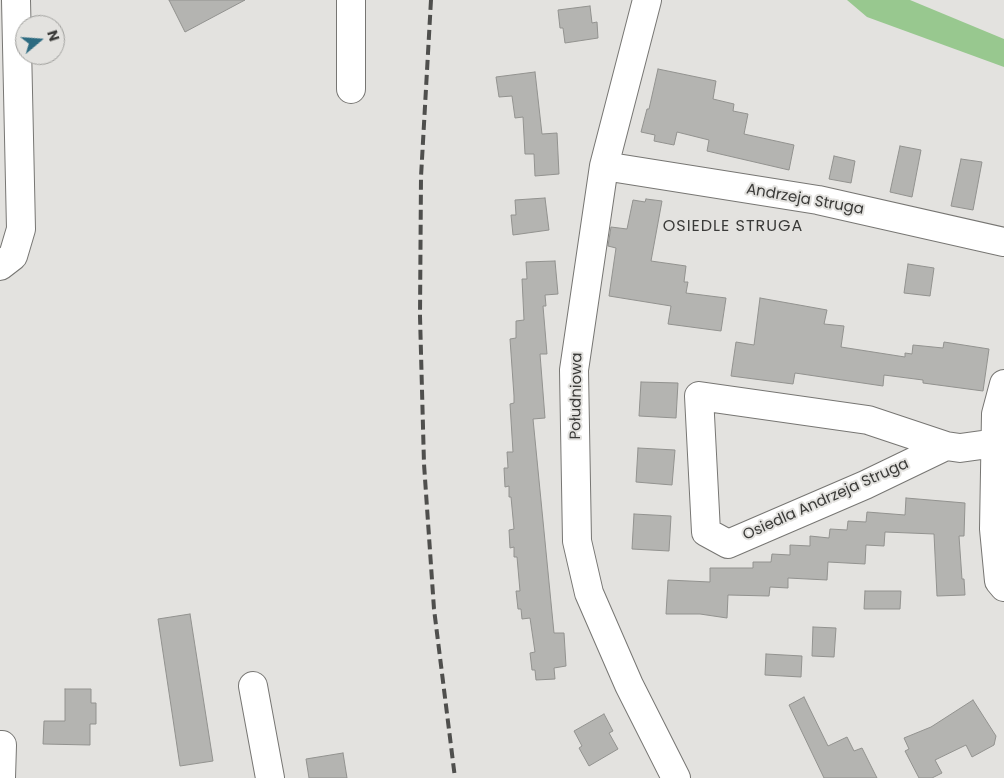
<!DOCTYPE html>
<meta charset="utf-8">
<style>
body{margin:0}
#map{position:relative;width:1004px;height:778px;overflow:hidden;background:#e3e2df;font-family:Poppins,sans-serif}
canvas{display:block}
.north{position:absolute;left:15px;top:15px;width:50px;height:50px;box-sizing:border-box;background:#e3e2df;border:1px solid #9f9f9c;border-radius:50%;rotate:72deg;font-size:14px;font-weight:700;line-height:20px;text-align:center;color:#3a3a38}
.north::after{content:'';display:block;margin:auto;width:18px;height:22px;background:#2d6b81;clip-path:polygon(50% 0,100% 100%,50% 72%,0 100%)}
</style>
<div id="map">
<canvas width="1004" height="778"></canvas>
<div class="north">N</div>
</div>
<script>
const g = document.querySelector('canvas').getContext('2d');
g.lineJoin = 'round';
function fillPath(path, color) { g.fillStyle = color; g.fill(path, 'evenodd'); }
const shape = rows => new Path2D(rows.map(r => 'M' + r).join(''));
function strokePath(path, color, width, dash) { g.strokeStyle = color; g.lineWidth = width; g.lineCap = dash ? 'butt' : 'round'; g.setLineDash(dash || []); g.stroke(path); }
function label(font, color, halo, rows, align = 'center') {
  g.font = font + ' Poppins,sans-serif'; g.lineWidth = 4; g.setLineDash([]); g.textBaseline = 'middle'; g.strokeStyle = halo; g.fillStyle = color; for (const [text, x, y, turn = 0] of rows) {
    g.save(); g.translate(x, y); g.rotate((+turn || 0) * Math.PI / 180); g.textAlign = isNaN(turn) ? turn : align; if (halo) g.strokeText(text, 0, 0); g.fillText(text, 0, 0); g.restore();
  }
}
const green = shape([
 [847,0,910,0,1004,39,1004,67,867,17]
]);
const building = shape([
 [169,0,245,0,185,32,169,0],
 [590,6,592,23,597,22,598,38,565,43,563,28,560,28,558,10,590,6],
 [658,69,716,81,713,99,734,104,733,111,748,114,744,134,794,145,789,170,707,151,709,140,677,132,674,145,654,141,655,135,641,132,647,109,649,109,658,69],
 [535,72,542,134,557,133,559,174,535,176,534,154,525,154,523,117,515,118,512,96,499,97,496,77,535,72],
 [900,146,921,150,912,197,890,192,900,146],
 [834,156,855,161,851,183,829,179,834,156],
 [961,159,982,162,973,210,951,206,961,159],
 [545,198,549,230,513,235,511,215,516,215,515,200,545,198],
 [646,199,662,201,651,261,686,266,684,282,688,282,686,293,726,298,721,331,668,324,671,306,609,296,616,248,608,246,611,227,627,229,633,200,645,202,646,199],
 [555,261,558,294,545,295,546,306,543,306,547,354,540,354,545,418,533,419,554,633,564,633,566,666,554,668,555,679,536,680,535,670,532,670,530,653,535,652,530,618,522,619,521,609,518,609,516,591,520,591,517,557,514,557,514,547,510,548,509,530,514,529,511,497,509,497,509,486,505,487,504,468,508,468,507,452,513,452,510,404,514,403,514,396,510,339,516,338,516,321,524,320,522,279,527,279,526,262,555,261],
 [908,264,934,268,930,296,904,293,908,264],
 [760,298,827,310,824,324,844,326,841,347,905,357,905,353,912,354,913,345,943,348,944,342,989,349,983,391,923,383,923,380,884,375,883,386,795,373,793,384,731,376,736,342,754,345,760,298],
 [641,382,678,383,676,418,639,416,641,382],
 [638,448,675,450,672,485,636,482,638,448],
 [906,498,965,503,964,536,959,536,962,579,964,579,965,595,937,596,934,534,885,532,884,546,866,545,865,564,828,562,827,580,788,578,788,588,770,587,769,596,728,595,727,618,700,614,666,614,668,580,710,582,710,568,753,568,753,562,771,562,772,554,790,555,790,545,810,546,810,536,829,538,830,529,847,530,848,521,866,522,867,512,905,515,906,498],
 [634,514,671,516,669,551,632,549,634,514],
 [865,591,901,591,900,609,864,609,865,591],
 [190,614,213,761,180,766,158,619,190,614],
 [813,627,836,628,834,657,812,656,813,627],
 [766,654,802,656,801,677,765,675,766,654],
 [65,689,91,689,91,703,96,703,96,724,90,724,90,745,43,744,44,721,65,721,65,689],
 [804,697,828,746,847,737,854,751,862,748,877,778,824,778,789,705,804,697],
 [973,700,996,736,994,745,972,757,966,745,935,760,942,773,932,778,919,778,905,751,909,749,904,738,931,727,973,700],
 [604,714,613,731,609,733,618,749,589,766,579,748,582,746,574,731,604,714],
 [343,753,347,778,309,778,306,759,343,753]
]);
const minor = shape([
 [351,0,351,89],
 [647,0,604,166,574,370,577,541,589,593,629,685,676,778],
 [604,166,818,200,1004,242],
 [0,266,13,256,21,229,16,0],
 [1004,384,996,414,994,529,999,581,1004,587],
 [946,446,865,485,728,544,706,532,699,396,868,420,946,446,960,448,996,443],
 [253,686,270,778],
 [0,745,2,745,1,778]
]);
const rail = shape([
 [431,0,421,177,420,316,424,464,434,609,455,778]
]);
const streetNames = [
 ["Andrzeja Struga",805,200,10],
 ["Południowa",577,396,-89],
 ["Osiedla Andrzeja Struga",826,500,-24]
];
const neighbourhoodNames = [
 ["OSIEDLE STRUGA",733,227]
];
fillPath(green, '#98c88f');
fillPath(building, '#b4b4b1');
strokePath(building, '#92928f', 1);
strokePath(minor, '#777673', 30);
strokePath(minor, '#fff', 28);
strokePath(rail, '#4f4f4d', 4, [10, 5]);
label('15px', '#3a3a38', '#e3e2df', streetNames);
g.letterSpacing = '1px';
label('16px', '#3a3a38', '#e3e2df', neighbourhoodNames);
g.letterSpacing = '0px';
</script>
